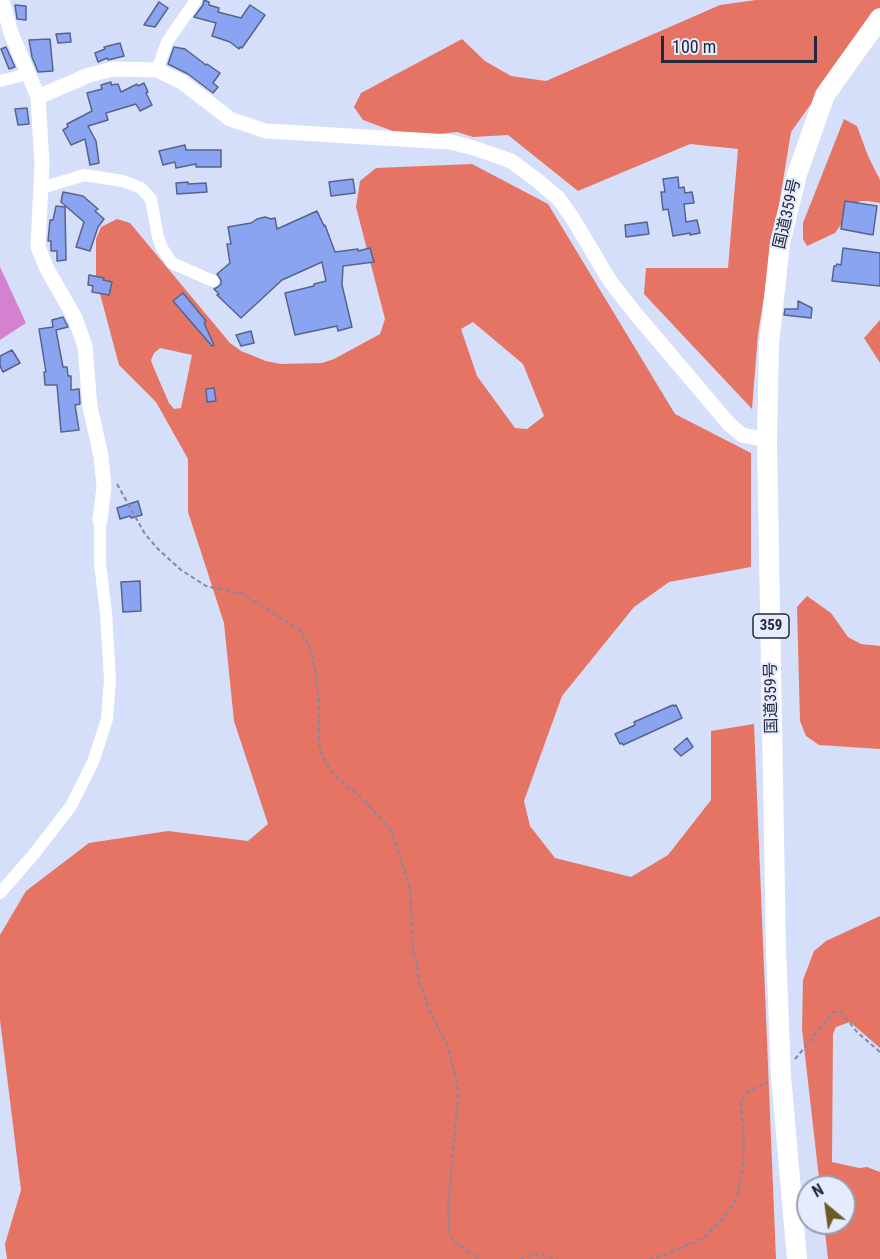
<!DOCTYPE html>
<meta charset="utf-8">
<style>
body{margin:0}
#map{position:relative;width:880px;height:1259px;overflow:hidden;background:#d5dffa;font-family:"Roboto Condensed",sans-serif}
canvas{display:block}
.north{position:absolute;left:796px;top:1175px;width:60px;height:60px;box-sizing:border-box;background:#e6ecfe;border:2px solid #989eb0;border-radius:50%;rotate:331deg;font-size:16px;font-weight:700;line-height:24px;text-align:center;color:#23293a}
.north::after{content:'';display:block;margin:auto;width:21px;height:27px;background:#6c5a28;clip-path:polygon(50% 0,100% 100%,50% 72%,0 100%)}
.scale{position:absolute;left:661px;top:36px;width:156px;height:27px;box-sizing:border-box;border:3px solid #23293a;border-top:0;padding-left:8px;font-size:18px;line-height:21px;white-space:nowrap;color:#23293a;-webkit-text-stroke:4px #e6ecfe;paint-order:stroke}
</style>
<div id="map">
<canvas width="880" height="1259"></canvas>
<div class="north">N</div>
<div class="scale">100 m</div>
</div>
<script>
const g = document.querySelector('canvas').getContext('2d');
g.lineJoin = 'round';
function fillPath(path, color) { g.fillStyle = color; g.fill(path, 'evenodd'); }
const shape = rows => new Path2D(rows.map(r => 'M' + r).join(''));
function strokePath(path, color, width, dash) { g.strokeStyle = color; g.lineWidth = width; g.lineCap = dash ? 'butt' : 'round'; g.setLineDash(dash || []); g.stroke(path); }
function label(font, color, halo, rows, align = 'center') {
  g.font = font + ' "Roboto Condensed","Noto Sans JP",sans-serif'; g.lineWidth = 4.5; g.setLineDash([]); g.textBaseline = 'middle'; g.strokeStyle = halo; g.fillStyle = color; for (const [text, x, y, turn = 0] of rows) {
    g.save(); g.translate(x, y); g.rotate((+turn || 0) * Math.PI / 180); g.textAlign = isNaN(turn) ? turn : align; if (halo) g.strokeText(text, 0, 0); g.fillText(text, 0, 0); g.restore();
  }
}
const forest = shape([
 [756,0,880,0,880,7,791,132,758,334,752,409,644,294,646,268,728,268,738,149,690,144,578,191,508,135,473,137,457,132,409,137,363,120,354,107,361,93,462,39,485,61,511,76,546,81,720,5],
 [844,119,857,126,868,156,880,180,880,203,868,201,860,201,854,206,835,233,807,246,803,239,803,223],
 [472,164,548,204,675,414,751,453,751,567,669,582,634,607,562,696,524,801,530,826,555,858,631,877,668,855,711,800,711,731,754,724,776,1259,7,1259,5,1244,21,1190,0,1020,0,935,26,891,89,843,168,831,248,841,268,824,234,721,224,623,188,512,188,459,156,402,119,365,96,279,96,239,101,227,117,219,130,223,230,343,241,351,266,361,281,364,322,363,334,359,380,334,385,319,356,207,360,181,376,168],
 [473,322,523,364,544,416,527,429,515,428,477,376,461,329],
 [160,348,192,355,181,408,174,409,169,403,153,366,151,360,154,353],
 [880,320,880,363,864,338],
 [807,596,831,613,848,637,861,644,880,646,880,749,819,745,806,736,800,721,797,607],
 [880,916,880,1048,850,1022,836,1027,833,1034,832,1162,859,1168,867,1167,880,1172,880,1259,828,1259,824,1223,844,1223,844,1187,820,1187,802,1029,803,980,814,951,826,941]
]);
const water = shape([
 [0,267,26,323,0,340]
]);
const building = shape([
 [204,0,209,2,209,5,219,8,218,12,241,18,250,5,265,15,242,48,240,47,239,49,230,42,212,36,216,23,194,17,203,5,204,0],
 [159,2,168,8,155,27,144,25,159,2],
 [15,5,26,6,26,20,17,19,15,5],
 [70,33,71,42,58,43,56,34,70,33],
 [50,39,53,71,38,72,32,57,29,40,50,39],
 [120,43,124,56,108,60,107,58,98,62,95,53,105,49,104,47,120,43],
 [6,47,15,67,9,69,1,49,6,47],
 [174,47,185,49,206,65,207,64,220,73,213,83,218,87,213,93,188,74,168,64,174,47],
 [111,82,111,85,118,84,121,92,137,84,138,86,144,83,148,92,146,93,152,105,140,111,136,104,106,113,108,120,88,126,96,141,99,163,90,165,85,139,71,145,63,130,68,127,67,124,92,111,87,93,102,89,101,85,111,82],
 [27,108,29,124,18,125,15,109,27,108],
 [185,145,186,150,221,150,221,167,196,167,196,164,176,168,175,162,163,165,159,151,185,145],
 [678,177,679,188,684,187,685,193,692,192,694,203,684,204,686,222,697,220,700,233,690,235,690,233,673,236,668,209,663,210,661,192,665,192,663,179,678,177],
 [353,179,355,193,331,196,329,182,353,179],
 [188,182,188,184,206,183,207,192,177,194,176,183,188,182],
 [63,192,83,196,98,209,95,211,104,219,98,227,90,251,76,247,84,222,61,202,63,192],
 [845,201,877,206,873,235,841,229,845,201],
 [56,206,65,207,66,260,57,261,57,251,51,251,51,241,48,241,50,220,53,220,56,206],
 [317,211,324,226,325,225,335,252,358,249,358,251,370,248,374,262,343,266,342,285,352,327,338,331,337,326,295,335,285,293,314,286,314,284,326,281,322,262,282,280,241,318,217,295,219,294,214,289,218,287,221,284,221,280,217,274,230,263,227,244,231,244,228,227,251,223,257,219,265,217,271,219,275,218,277,229,317,211],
 [647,222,649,234,626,237,625,225,647,222],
 [843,248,880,253,880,286,832,281,834,266,836,266,837,264,841,265,843,248],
 [89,275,104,278,103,280,112,282,109,295,92,292,93,286,88,285,89,275],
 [183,293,206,321,204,323,214,345,212,346,173,301,183,293],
 [798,301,812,308,811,318,784,315,785,309,798,309,798,301],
 [63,317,68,327,56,330,63,367,67,367,68,376,71,376,71,390,79,389,80,404,75,405,79,430,61,432,57,385,45,385,44,372,46,372,39,329,53,327,52,320,63,317],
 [251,331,254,343,241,346,236,335,251,331],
 [12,350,20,363,3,372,0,366,0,356,12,350],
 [214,388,216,401,207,402,206,389,214,388],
 [138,501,142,515,131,518,130,516,120,519,117,508,138,501],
 [140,581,141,611,123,612,121,582,140,581],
 [673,705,674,706,676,705,682,718,623,745,622,743,620,744,615,734,635,725,634,722,673,705],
 [687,738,693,747,681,756,674,749,687,738]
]);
const path = shape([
 [117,484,145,534,158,549,181,570,206,586,243,594,295,627,302,632,311,651,316,673,317,691,319,698,319,741,320,750,329,768,338,779,358,794,390,829,401,860,410,889,413,952,416,959,419,981,428,1007,448,1047,457,1082,458,1099,448,1205,449,1231,453,1241,480,1259],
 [795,1059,825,1023,833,1012,841,1012,857,1032,880,1052],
 [520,1259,537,1254,558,1259],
 [649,1259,669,1253,702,1239,722,1220,734,1202,737,1197,743,1168,744,1145,741,1102,748,1091,768,1082]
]);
const minor = shape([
 [157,70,167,42,196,0],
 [0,81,28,74],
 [42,188,84,175,123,181,141,188,151,199,158,237,162,248,172,263,213,281],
 [0,893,34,854,71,806,93,762,107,719,110,679,106,613,100,563,100,520]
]);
const tertiary = shape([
 [2,0,11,33,38,97,42,164,38,247,47,269,75,318,85,346,90,407,101,456,104,487,100,520],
 [38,97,89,75,113,69,157,70,182,82,230,119,266,131,450,142,474,148,511,161,538,181,559,199,573,219,610,281,635,313,729,424,742,435,767,440]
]);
const trunk = shape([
 [797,1259,781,1076,776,949,767,440,769,344,780,243,797,174,825,95,880,18]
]);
const shields = [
 [771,626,36]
];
const shieldNames = [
 ["359",771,626]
];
const streetNames = [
 ["国道359号",788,214,-77],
 ["国道359号",772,698,-91]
];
fillPath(forest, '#e67464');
fillPath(water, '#d681d0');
fillPath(building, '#8ba4f1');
strokePath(building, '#56638a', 1.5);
strokePath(path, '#828aa0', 2, [4.5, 3]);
strokePath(minor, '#fff', 12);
strokePath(tertiary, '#fff', 15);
strokePath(trunk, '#fff', 20);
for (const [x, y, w] of shields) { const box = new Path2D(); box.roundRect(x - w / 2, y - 12, w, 24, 4.5); g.fillStyle = '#e6ecfe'; g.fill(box); strokePath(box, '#23293a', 1.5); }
label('bold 15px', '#23293a', null, shieldNames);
label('16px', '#23293a', '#e6ecfe', streetNames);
</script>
